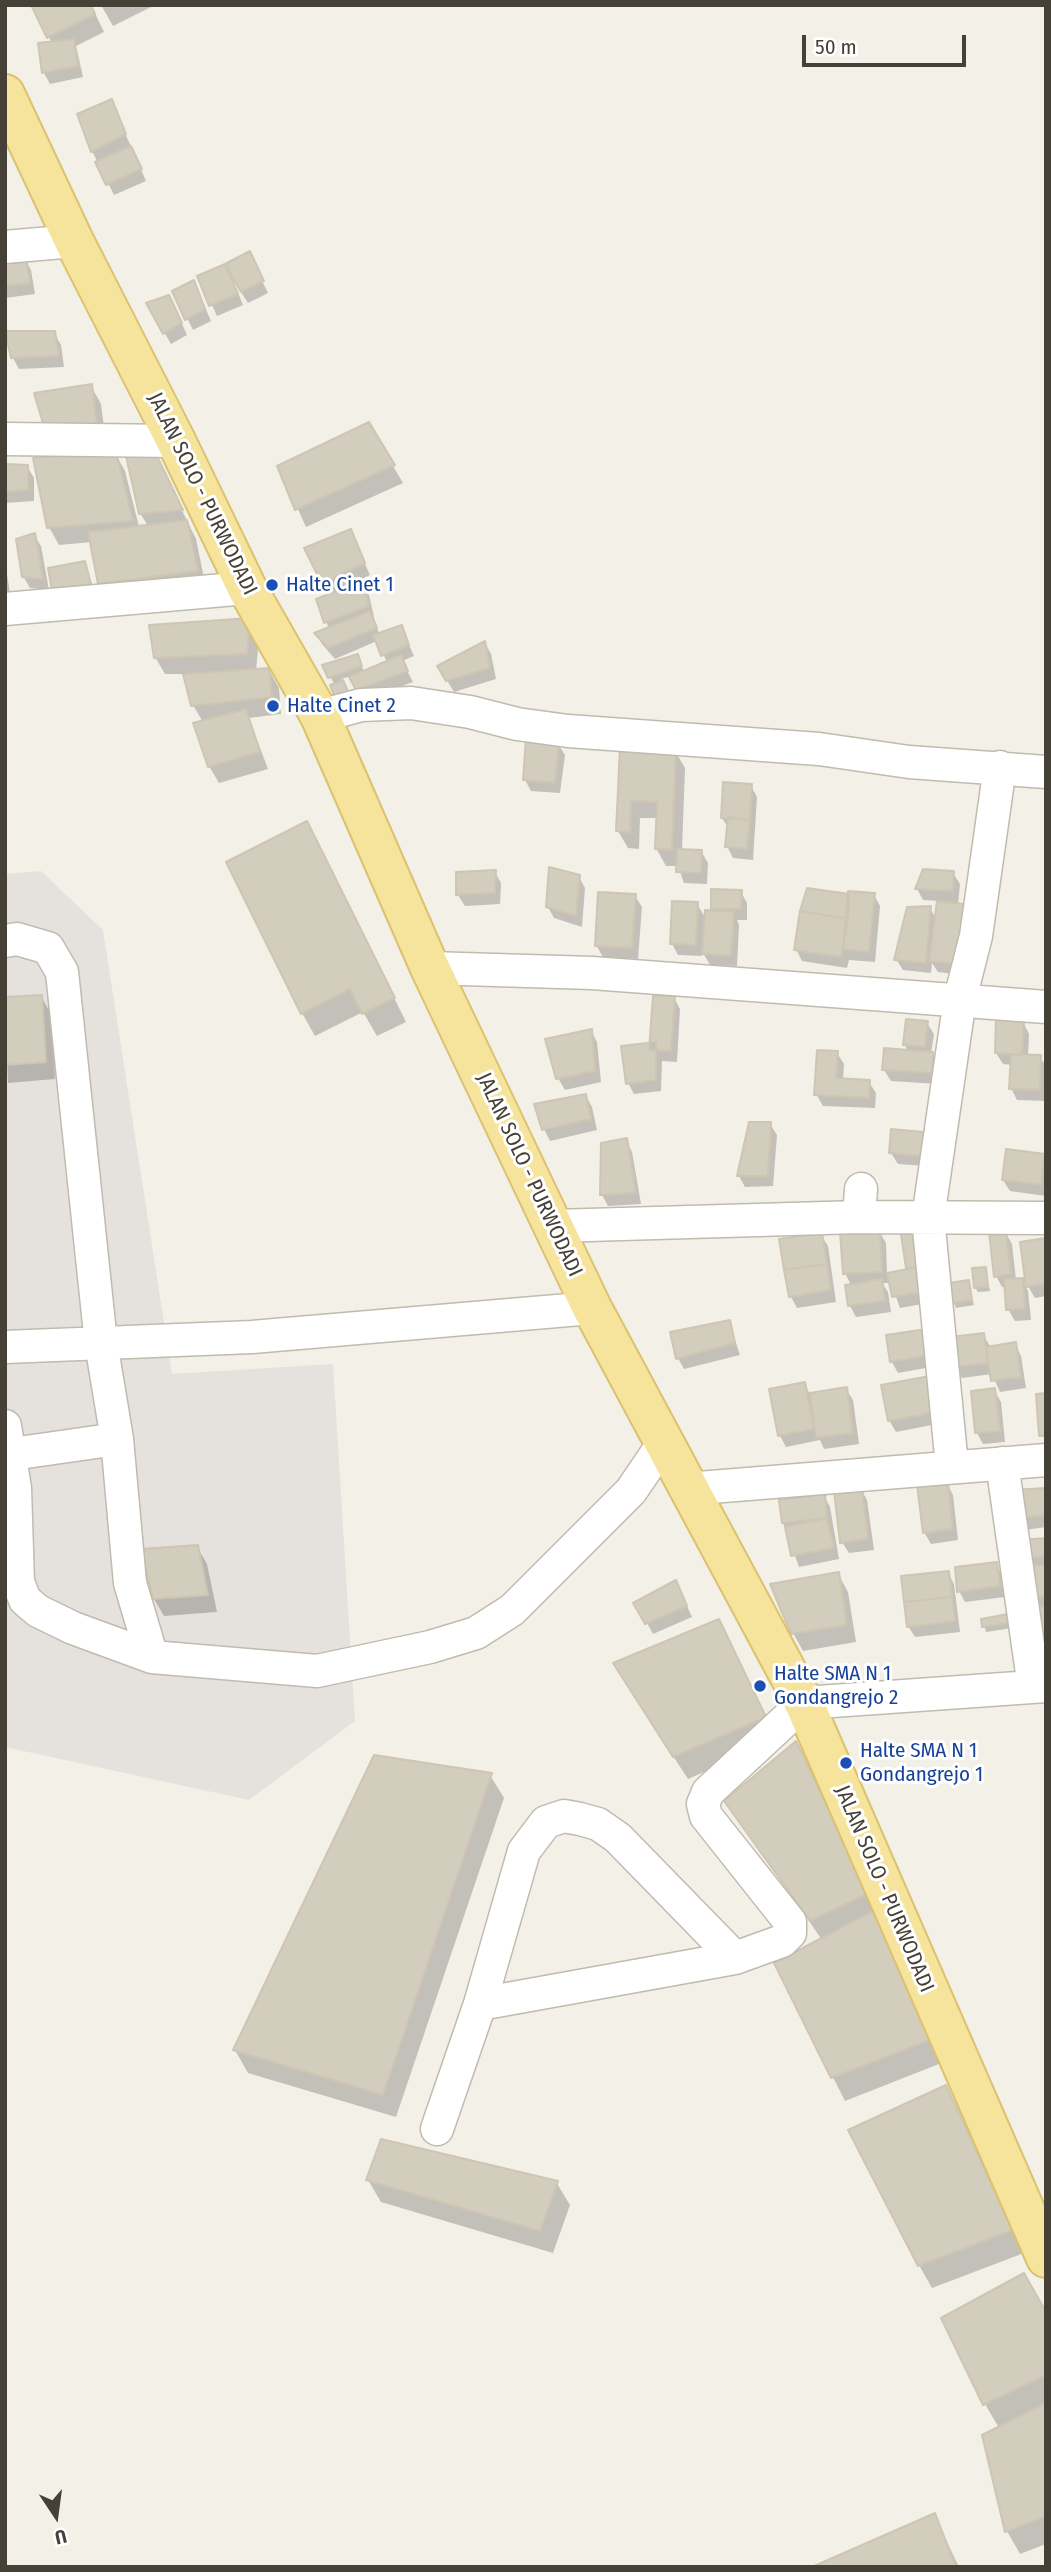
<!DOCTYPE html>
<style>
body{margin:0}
#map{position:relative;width:1051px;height:2572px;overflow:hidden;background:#f3f0e8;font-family:"Fira Sans Condensed",sans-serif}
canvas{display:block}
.frame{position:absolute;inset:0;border:7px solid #454137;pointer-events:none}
.north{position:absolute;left:21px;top:2481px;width:70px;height:70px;-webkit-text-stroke:5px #fff;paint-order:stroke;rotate:167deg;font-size:19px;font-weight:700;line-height:28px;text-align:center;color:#454137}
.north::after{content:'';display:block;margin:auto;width:24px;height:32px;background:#454137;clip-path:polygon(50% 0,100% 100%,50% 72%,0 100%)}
.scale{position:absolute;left:802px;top:35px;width:164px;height:32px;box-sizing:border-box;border:4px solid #454137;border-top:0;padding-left:9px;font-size:21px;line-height:24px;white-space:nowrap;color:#454137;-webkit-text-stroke:5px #fff;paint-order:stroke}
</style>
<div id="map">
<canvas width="1051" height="2572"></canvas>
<div class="frame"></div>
<div class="north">U</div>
<div class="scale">50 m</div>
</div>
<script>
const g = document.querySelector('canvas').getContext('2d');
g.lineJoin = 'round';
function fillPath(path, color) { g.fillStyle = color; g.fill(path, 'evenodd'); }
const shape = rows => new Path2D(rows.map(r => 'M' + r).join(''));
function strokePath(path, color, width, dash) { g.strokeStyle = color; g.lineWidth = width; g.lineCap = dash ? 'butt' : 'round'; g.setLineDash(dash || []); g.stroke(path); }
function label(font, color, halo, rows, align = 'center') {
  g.font = font + ' "Fira Sans Condensed",sans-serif'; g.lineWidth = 6; g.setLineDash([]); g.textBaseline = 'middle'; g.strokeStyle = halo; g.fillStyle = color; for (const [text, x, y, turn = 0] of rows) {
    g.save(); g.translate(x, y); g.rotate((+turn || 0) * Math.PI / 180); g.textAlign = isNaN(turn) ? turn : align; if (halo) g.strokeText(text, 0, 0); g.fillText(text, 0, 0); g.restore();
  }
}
const industrial = shape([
 [41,871,103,930,172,1374,333,1364,355,1721,249,1800,5,1747,5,874]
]);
const shadow = shape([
 [33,5,91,5,104,32,76,46,83,77,50,84,44,73,40,45,52,43],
 [101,5,155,5,113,26],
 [111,101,146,181,114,195,92,151],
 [249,254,268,293,248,303,233,280,243,305,217,316,199,277],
 [25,259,31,270,35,294,5,298,5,260],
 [194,282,211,321,193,330,174,292],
 [148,304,175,308,187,335,171,344],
 [54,333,61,345,64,367,19,369,13,358],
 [91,386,101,404,106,443,59,454],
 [369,425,403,483,306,527,279,467],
 [153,451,196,539,206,588,109,600,99,583,92,542,59,545,49,527,115,453,125,471,139,527,148,526,140,513],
 [5,466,27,466,34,478,34,501,5,503],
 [350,531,370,575,343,588,344,590,362,584,369,595,374,617,372,618,380,635,401,627,414,656,402,661,413,682,364,700,351,676,341,679,345,687,335,685,324,666,360,661,364,672,387,662,377,641,335,659,322,644,316,634,329,629,319,600,331,595,306,549],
 [34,535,41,546,49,590,30,588,23,576],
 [84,563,96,595,54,590],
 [5,566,6,568,12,605,5,605],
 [249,619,259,637,256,671,269,670,279,688,281,714,249,718,268,769,219,783,209,766,203,722,193,705,185,674,165,674,155,657],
 [485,643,491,654,496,679,454,692,439,667],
 [558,744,565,755,560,793,531,791,525,780],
 [621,749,675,751,685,768,682,851,701,851,708,863,707,884,684,883,678,866,666,866,656,848,658,818,640,818,639,849,628,848,618,831],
 [751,786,757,797,753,860,733,858,727,846,729,829,722,818],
 [319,846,406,1022,377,1036,363,1012,315,1036,302,1013],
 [495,872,501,883,500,904,465,906,458,895],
 [953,873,960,884,958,905,963,906,970,917,963,975,938,972,932,963,931,973,903,970,896,959,930,908,936,919,939,901,923,900,917,889],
 [579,877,585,888,582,927,554,918,548,907],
 [741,892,747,903,747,920,737,920,739,925,737,966,710,965,702,951,702,956,678,955,672,944,697,904,706,919,715,912,712,908],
 [874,895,880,906,875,962,849,960,847,968,802,961,796,949,850,896],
 [635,896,642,907,638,959,603,957,596,945],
 [41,996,51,1014,55,1079,8,1083,5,999],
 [674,998,680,1009,677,1062,662,1061,661,1091,634,1094,628,1083],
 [1023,1022,1029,1034,1028,1057,1040,1057,1046,1066,1046,1101,1017,1100,1011,1088,1012,1065,1003,1064,996,1053],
 [927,1023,934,1034,931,1053,939,1065,938,1084,891,1081,884,1070,909,1052,904,1044],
 [591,1031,597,1042,601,1082,565,1090,558,1078],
 [837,1053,844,1064,843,1080,869,1082,876,1093,875,1108,823,1106,816,1094],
 [5,1090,7,1124,5,1124],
 [586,1096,592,1107,597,1130,550,1141,544,1129],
 [770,1124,777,1135,773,1186,745,1187,739,1176],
 [922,1133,928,1145,926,1166,898,1164,891,1153],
 [626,1140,632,1152,641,1204,608,1206,602,1195,603,1145],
 [1044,1155,1046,1196,1010,1191,1003,1180],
 [902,1229,933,1302,900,1308,891,1283,882,1283,888,1292,891,1312,856,1317,850,1306,847,1286,851,1285,845,1273,879,1231,886,1243,887,1275,909,1271],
 [1005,1232,1012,1244,1016,1280,1022,1280,1028,1291,1031,1320,1015,1321,1008,1309,1006,1287,1002,1287,996,1276],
 [821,1235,828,1246,836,1302,797,1308,791,1297,781,1241],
 [1044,1240,1046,1296,1035,1298,1028,1286],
 [985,1269,990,1291,978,1292,975,1287],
 [968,1282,974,1305,956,1308,954,1303],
 [729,1322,740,1355,684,1369,678,1358],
 [926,1331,937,1366,898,1373,892,1362],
 [983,1335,990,1346,1015,1344,1021,1356,1026,1388,1000,1392,992,1374,962,1378,956,1367],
 [930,1378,942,1423,896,1432,889,1420],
 [804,1384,810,1394,846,1389,853,1400,859,1444,824,1449,820,1440,786,1447,780,1436,771,1391],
 [994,1390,1001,1402,1005,1442,983,1444,977,1433],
 [947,1484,953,1495,958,1540,931,1544,924,1532],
 [861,1489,867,1500,874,1550,849,1553,842,1542],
 [1046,1490,1046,1527,1025,1530,1018,1519],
 [824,1496,830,1507,839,1559,799,1567,783,1523],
 [1046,1539,1046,1645,1039,1646,1024,1557],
 [197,1547,207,1564,217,1612,164,1616,154,1599],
 [996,1563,1002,1575,1005,1597,965,1602,959,1591],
 [948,1573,954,1584,960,1632,915,1637,908,1626],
 [838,1574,848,1592,856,1642,803,1651,793,1633],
 [676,1582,692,1617,653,1634,636,1603],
 [1008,1616,1012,1628,986,1632,983,1620],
 [718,1621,777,1740,688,1779,628,1687],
 [796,1743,881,1917,944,2062,845,2101,776,1964,822,1940,727,1801],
 [490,1775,504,1798,396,2117,248,2073,235,2050],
 [945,2088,1024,2253,932,2288,919,2265],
 [368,2180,556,2182,570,2205,553,2253,381,2202],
 [1046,2314,1046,2544,1020,2554,1007,2531,999,2428,985,2404],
 [934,2515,959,2567,816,2567]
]);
const building = shape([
 [31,5,91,5,95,14,47,38,31,5],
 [74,39,78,66,42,73,38,43,74,39],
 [112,99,126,134,91,152,77,114,112,99],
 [131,146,142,169,106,185,95,162,131,146],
 [250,251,264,281,241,292,225,264,250,251],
 [26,257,30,283,5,286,5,259,26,257],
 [225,264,238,294,209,306,197,276,225,264],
 [194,280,205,309,185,320,172,291,194,280],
 [169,295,182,323,163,334,146,303,169,295],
 [5,331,55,331,59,356,11,358,5,331],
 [92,384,97,425,47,437,34,393,92,384],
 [369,422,395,465,295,510,277,466,369,422],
 [124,447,154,450,183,510,139,514,124,447],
 [116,452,133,521,47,528,33,458,116,452],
 [5,464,28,465,28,490,5,492,5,464],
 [187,520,198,571,98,584,88,532,187,520],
 [351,529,365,563,322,584,304,548,351,529],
 [35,533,43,579,22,577,16,539,35,533],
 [85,561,91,584,52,590,48,568,85,561],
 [363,581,369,606,324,623,316,599,363,581],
 [370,611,377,628,328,648,314,633,370,611],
 [250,618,247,654,154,658,149,625,250,618],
 [402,625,409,645,381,656,373,635,402,625],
 [485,641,490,668,446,681,437,666,485,641],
 [358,654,362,666,328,678,322,665,358,654],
 [401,655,408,671,356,690,349,677,401,655],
 [269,668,272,697,191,706,183,674,269,668],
 [343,680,350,696,336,701,330,685,343,680],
 [246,709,260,752,208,767,193,723,246,709],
 [526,738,559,742,555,783,523,780,526,738],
 [620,747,676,749,672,850,655,849,657,802,631,801,630,832,616,831,620,747],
 [723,782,752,784,750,820,721,818,723,782],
 [728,817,750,820,747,849,725,847,728,817],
 [307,821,395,998,362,1014,350,989,301,1014,226,862,307,821],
 [677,849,702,850,701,873,676,872,677,849],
 [549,867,580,875,576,916,546,907,549,867],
 [923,869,954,871,953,891,915,889,923,869],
 [496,870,495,893,456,895,456,872,496,870],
 [807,888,849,894,848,919,800,911,807,888],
 [711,889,742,890,741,909,711,909,711,889],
 [848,891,875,893,869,952,843,949,848,891],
 [598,892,636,894,632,948,595,946,598,892],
 [672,901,698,902,696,945,670,944,672,901],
 [937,901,964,904,957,964,929,961,937,901],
 [931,906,926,963,894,960,907,907,931,906],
 [705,910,734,912,731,956,702,954,705,910],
 [800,911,848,919,841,957,794,950,800,911],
 [42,995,46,1062,5,1065,5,997,42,995],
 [653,996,675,996,671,1051,649,1050,653,996],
 [906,1019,928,1021,925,1047,903,1045,906,1019],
 [996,1019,1024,1021,1022,1055,995,1053,996,1019],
 [592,1029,595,1071,556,1079,545,1039,592,1029],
 [656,1042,656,1080,626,1084,621,1046,656,1042],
 [884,1048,933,1052,932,1073,882,1070,884,1048],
 [817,1050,838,1051,836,1078,870,1080,869,1098,814,1095,817,1050],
 [1011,1054,1041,1055,1040,1090,1009,1089,1011,1054],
 [586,1094,591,1119,542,1130,534,1104,586,1094],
 [749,1122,771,1122,768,1176,737,1176,749,1122],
 [891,1129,923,1132,921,1156,889,1153,891,1129],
 [627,1138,636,1193,600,1195,601,1143,627,1138],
 [1006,1149,1045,1154,1041,1185,1002,1180,1006,1149],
 [922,1224,923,1266,906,1268,900,1228,922,1224],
 [880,1230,882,1272,843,1274,840,1232,880,1230],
 [1006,1231,1011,1274,994,1277,989,1232,1006,1231],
 [822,1233,827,1264,784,1270,779,1239,822,1233],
 [1045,1238,1046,1284,1026,1287,1020,1242,1045,1238],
 [827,1264,831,1290,789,1297,784,1270,827,1264],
 [923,1266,928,1291,892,1297,887,1273,923,1266],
 [986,1267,988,1287,974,1288,972,1268,986,1267],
 [1023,1278,1025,1309,1006,1310,1004,1279,1023,1278],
 [882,1279,885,1301,848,1306,845,1285,882,1279],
 [969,1280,972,1300,952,1303,949,1283,969,1280],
 [730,1320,735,1343,676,1359,670,1332,730,1320],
 [927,1329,931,1355,890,1362,886,1335,927,1329],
 [984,1333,988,1363,954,1367,950,1337,984,1333],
 [1016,1342,1021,1377,991,1381,986,1347,1016,1342],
 [930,1376,937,1412,888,1421,881,1385,930,1376],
 [805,1382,814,1429,778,1436,769,1389,805,1382],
 [847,1387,853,1433,816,1438,810,1393,847,1387],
 [995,1388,1000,1431,975,1433,971,1391,995,1388],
 [1046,1393,1046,1436,1039,1436,1036,1394,1046,1393],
 [948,1482,953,1529,923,1533,917,1485,948,1482],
 [862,1487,868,1539,840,1543,834,1491,862,1487],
 [1046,1488,1046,1515,1017,1519,1012,1490,1046,1488],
 [825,1494,827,1518,782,1523,779,1500,825,1494],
 [827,1518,834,1548,791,1556,785,1527,827,1518],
 [1046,1538,1046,1556,1022,1558,1021,1540,1046,1538],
 [198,1545,208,1595,153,1599,141,1549,198,1545],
 [997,1562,1000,1586,957,1592,955,1567,997,1562],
 [1046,1565,1046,1596,1026,1600,1026,1566,1046,1565],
 [949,1571,952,1597,904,1602,901,1576,949,1571],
 [839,1572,847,1625,791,1634,770,1584,839,1572],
 [676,1580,687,1606,645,1624,633,1603,676,1580],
 [952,1597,955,1621,907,1627,904,1602,952,1597],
 [1046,1606,1046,1633,1030,1635,1026,1609,1046,1606],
 [1008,1614,1010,1623,982,1627,981,1619,1008,1614],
 [719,1619,766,1717,673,1757,613,1663,719,1619],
 [796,1741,869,1893,810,1921,724,1801,796,1741],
 [374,1755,492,1773,383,2095,233,2050,374,1755],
 [875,1910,933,2039,831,2078,774,1963,875,1910],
 [946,2085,1013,2230,918,2266,848,2130,946,2085],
 [381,2139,558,2181,540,2231,366,2180,381,2139],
 [1024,2273,1046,2312,1046,2375,983,2405,941,2318,1024,2273],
 [1046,2403,1046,2516,1005,2532,982,2435,1046,2403],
 [935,2513,956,2567,812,2567,935,2513]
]);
const minor = shape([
 [5,247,74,241],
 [5,439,176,441],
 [5,609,247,588],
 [320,716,361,705,411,703,470,712,517,724,568,731,819,749,909,762,1046,772],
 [5,941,17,939,48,948,62,972,101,1343,117,1439,130,1583,152,1657,317,1671,430,1647,476,1633,512,1610,631,1491,663,1444],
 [430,968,592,973,1046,1007],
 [859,1217,861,1189],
 [554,1226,859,1217,1046,1218],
 [5,1347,252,1337,592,1308],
 [5,1426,15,1488,18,1582,25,1600,38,1611,73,1628,152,1657],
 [5,1455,117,1439],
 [1002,1463,1034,1687],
 [952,1466,928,1218,960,999,976,936,1000,767],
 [686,1489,1046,1460],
 [480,2004,735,1958,782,1941,790,1933,790,1922,706,1816,703,1804,708,1792,804,1703,1046,1686],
 [437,2129,480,2004,524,1851,546,1822,564,1816,580,1819,598,1824,618,1838,735,1958]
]);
const major = shape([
 [5,94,74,241,176,441,247,588,320,716,430,968,592,1308,804,1703,1046,2258]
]);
const markers = [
 [272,585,7,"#1a4fb4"],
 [273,706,7,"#1a4fb4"],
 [760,1686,7,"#1a4fb4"],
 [846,1763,7,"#1a4fb4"]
];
const streetNames = [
 ["JALAN SOLO - PURWODADI",202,494,64],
 ["JALAN SOLO - PURWODADI",529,1175,65],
 ["JALAN SOLO - PURWODADI",884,1889,67]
];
const transitNames = [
 ["Halte Cinet 1",286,585],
 ["Halte Cinet 2",287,706],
 ["Halte SMA N 1",774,1674],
 ["Gondangrejo 2",774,1698],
 ["Halte SMA N 1",860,1751],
 ["Gondangrejo 1",860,1775]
];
fillPath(industrial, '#e5e2dd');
fillPath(shadow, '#0003');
fillPath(building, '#d3cdbe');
strokePath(building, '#cec5b2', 2);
strokePath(minor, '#c0bbae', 35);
strokePath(major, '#dbc26e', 42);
strokePath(minor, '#fff', 32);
strokePath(major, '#f6e49d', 38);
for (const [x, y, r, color] of markers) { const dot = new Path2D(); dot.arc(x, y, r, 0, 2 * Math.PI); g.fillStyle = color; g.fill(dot); strokePath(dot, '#fff', 2.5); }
label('21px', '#454137', '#fff', streetNames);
label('21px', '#164399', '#fff', transitNames, 'left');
</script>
